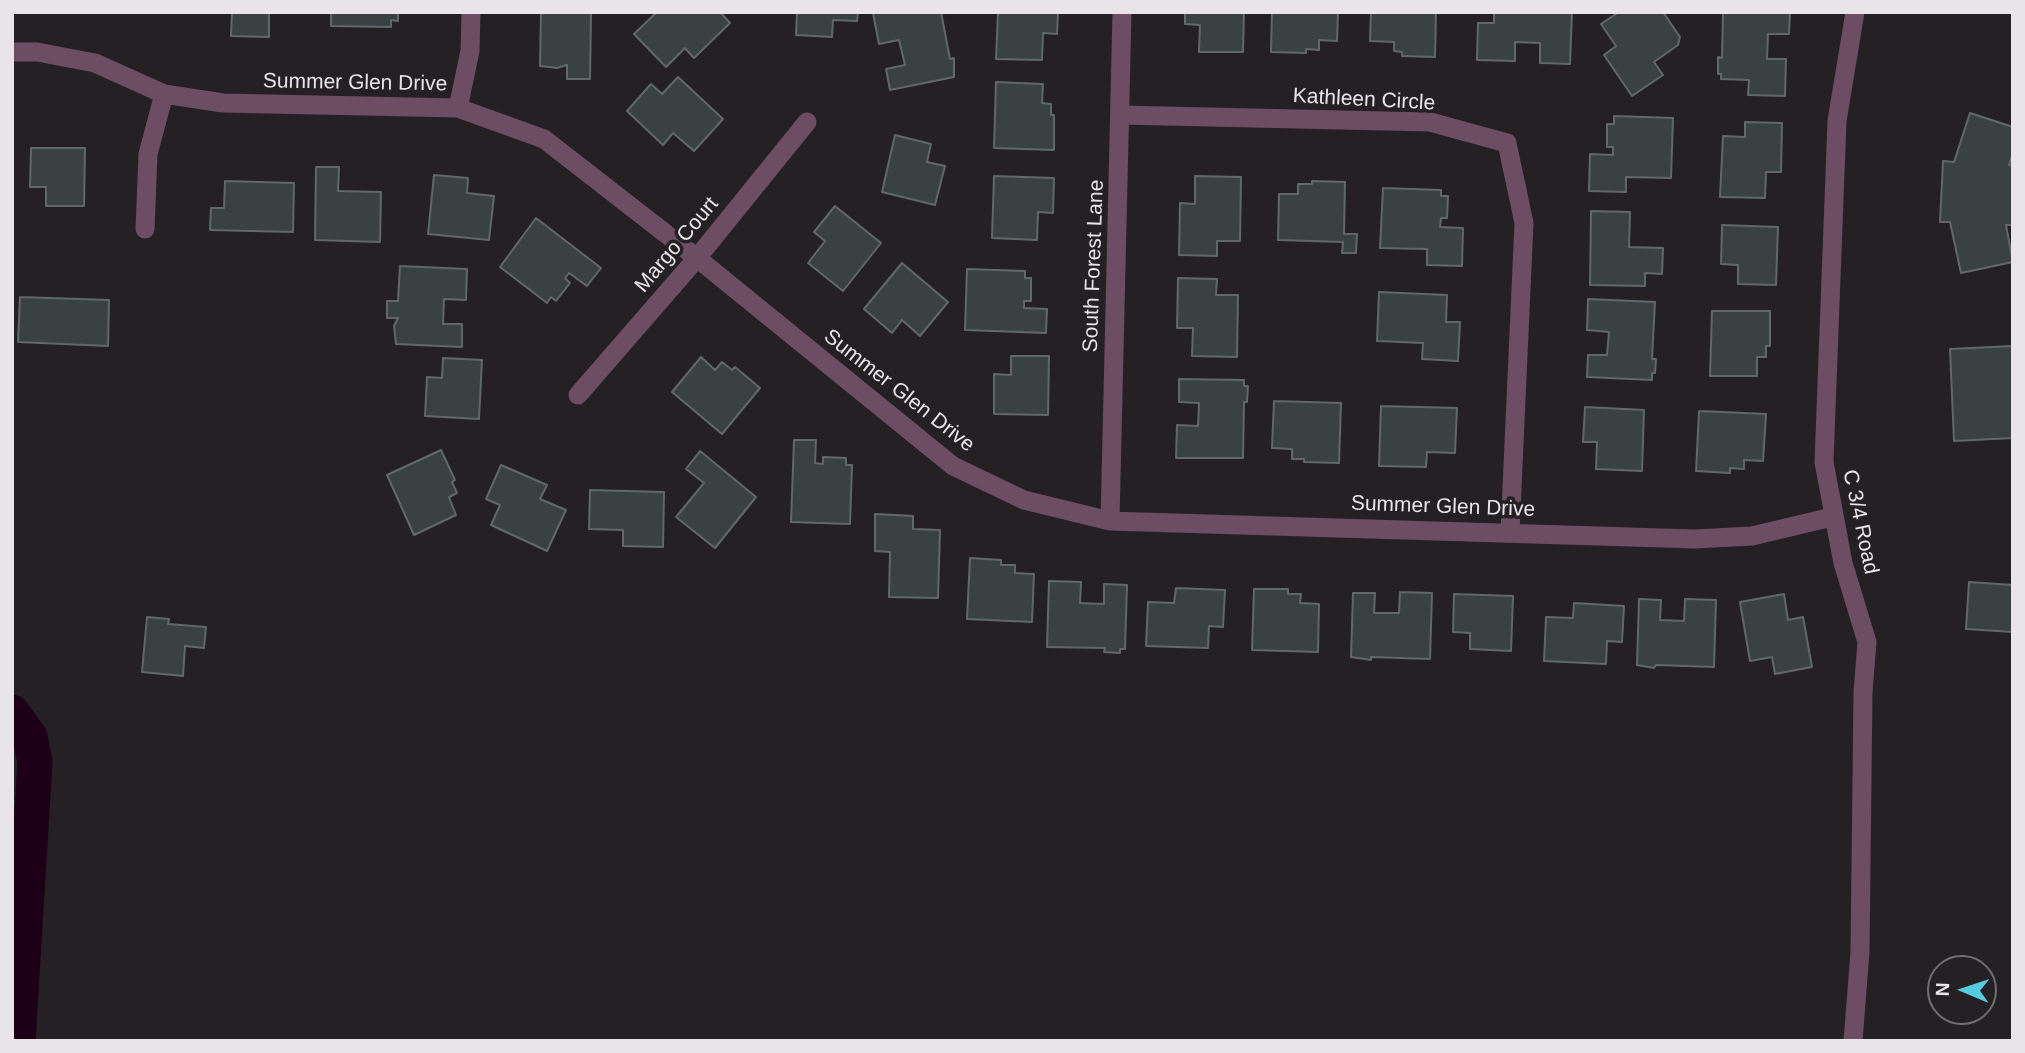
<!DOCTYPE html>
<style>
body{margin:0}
#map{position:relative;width:2025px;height:1053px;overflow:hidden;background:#252023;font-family:Arial,sans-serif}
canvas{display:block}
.frame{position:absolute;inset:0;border:14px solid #e8e4e7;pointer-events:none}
.north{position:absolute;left:1927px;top:955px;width:70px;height:70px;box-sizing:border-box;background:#252023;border:2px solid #736e71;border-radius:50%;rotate:272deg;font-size:19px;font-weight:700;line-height:28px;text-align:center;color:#e8e4e7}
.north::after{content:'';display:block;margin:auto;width:24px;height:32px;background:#55cae0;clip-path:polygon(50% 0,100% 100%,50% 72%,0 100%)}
</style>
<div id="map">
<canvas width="2025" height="1053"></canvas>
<div class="frame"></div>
<div class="north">N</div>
</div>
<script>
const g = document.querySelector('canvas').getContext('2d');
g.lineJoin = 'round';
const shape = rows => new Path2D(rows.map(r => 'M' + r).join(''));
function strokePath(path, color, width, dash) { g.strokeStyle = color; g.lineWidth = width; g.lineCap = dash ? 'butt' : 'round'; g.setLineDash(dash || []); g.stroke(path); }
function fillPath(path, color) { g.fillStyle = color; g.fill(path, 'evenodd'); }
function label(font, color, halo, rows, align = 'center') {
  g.font = font + ' Arial,sans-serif'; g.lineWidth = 7; g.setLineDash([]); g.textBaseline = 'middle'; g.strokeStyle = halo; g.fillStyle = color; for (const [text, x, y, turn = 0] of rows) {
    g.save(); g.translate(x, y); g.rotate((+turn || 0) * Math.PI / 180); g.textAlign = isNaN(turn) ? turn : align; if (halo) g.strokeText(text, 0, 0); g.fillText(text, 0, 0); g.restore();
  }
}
const canal = shape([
 [12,712,30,737,35,762,18,1041]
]);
const building = shape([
 [232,12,313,12,269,13,269,37,231,36,232,12],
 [331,12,398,12,398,21,391,20,391,27,331,26,331,12],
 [541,12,591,12,590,79,567,79,567,65,557,68,540,66,541,12],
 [657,12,720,12,730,23,694,58,685,48,666,67,634,34,657,12],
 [797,12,858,12,857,21,833,20,832,37,796,35,797,12],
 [941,12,950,59,954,58,954,77,890,90,886,69,905,65,899,40,879,44,873,13,941,12],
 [998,12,1058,12,1057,34,1043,33,1042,60,996,59,998,12],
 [1185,12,1244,12,1243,52,1199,52,1200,25,1185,24,1185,12],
 [1272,12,1338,12,1337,41,1319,40,1319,50,1306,49,1306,53,1271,52,1272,12],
 [1371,12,1436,12,1435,57,1402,56,1402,52,1394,51,1394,42,1370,41,1371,12],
 [1494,12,1572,12,1570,64,1540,63,1540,43,1515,42,1515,61,1477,60,1478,23,1494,23,1494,12],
 [1619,12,1663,12,1680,37,1678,45,1654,62,1663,75,1632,96,1604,55,1616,46,1601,24,1619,12],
 [1723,12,1790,12,1789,34,1768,34,1767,59,1786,59,1785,96,1748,95,1749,80,1721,79,1721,74,1718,74,1718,57,1722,58,1723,12],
 [678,77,723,119,694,151,673,133,663,145,627,111,651,84,662,94,678,77],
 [996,82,1043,84,1042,103,1051,104,1051,115,1054,115,1054,150,994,148,996,82],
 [1970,113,2013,127,2013,152,2009,165,2013,165,2013,225,2006,225,2013,262,1961,273,1950,222,1940,222,1943,161,1954,162,1970,113],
 [1614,116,1673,118,1671,178,1626,177,1626,192,1589,191,1590,154,1613,155,1613,147,1607,147,1607,124,1614,124,1614,116],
 [1745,122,1782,123,1781,172,1766,172,1765,198,1720,197,1723,136,1745,137,1745,122],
 [895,135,931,144,927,162,945,166,935,205,882,192,895,135],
 [31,148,85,148,84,206,46,206,46,187,30,187,31,148],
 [316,167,339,167,338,191,381,192,380,242,315,240,316,167],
 [434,175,468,178,467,193,494,196,489,240,428,234,434,175],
 [994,176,1054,178,1053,213,1038,212,1037,240,992,238,994,176],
 [1195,176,1241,177,1240,241,1217,241,1217,256,1179,255,1180,203,1195,204,1195,176],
 [225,181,294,183,293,232,210,230,211,208,224,208,225,181],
 [1312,181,1345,182,1344,234,1357,234,1356,253,1342,253,1343,242,1278,240,1279,194,1298,194,1298,184,1312,184,1312,181],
 [1383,188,1441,190,1441,196,1448,196,1447,218,1441,218,1440,227,1463,228,1462,266,1427,265,1427,249,1380,248,1383,188],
 [835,206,881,243,843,291,808,263,825,241,814,232,835,206],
 [1591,211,1630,212,1629,247,1663,248,1662,274,1645,273,1645,286,1590,285,1591,211],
 [536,218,601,268,587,286,569,273,565,278,570,283,556,301,551,297,547,303,500,267,536,218],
 [1722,225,1778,227,1776,285,1738,284,1738,265,1721,264,1722,225],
 [902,263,948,302,920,336,902,320,892,333,864,309,902,263],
 [400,266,467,269,466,300,444,299,443,324,462,324,462,347,396,344,394,326,398,318,387,318,387,301,398,301,400,266],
 [967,269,1025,271,1025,278,1031,278,1031,301,1024,301,1024,308,1047,309,1046,333,965,330,967,269],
 [1178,278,1217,279,1216,295,1238,295,1237,357,1192,356,1193,328,1177,328,1178,278],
 [1379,292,1447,295,1446,322,1460,322,1458,361,1422,359,1423,343,1377,341,1379,292],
 [20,297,109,300,108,346,18,342,20,297],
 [1588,299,1655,302,1652,359,1656,359,1655,373,1652,373,1652,380,1587,377,1588,355,1607,355,1609,332,1587,330,1588,299],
 [1712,311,1770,311,1770,346,1766,346,1766,357,1757,357,1757,376,1710,376,1712,311],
 [2013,346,2013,438,1954,441,1950,349,2013,346],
 [1011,356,1049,356,1048,415,994,414,994,374,1011,375,1011,356],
 [701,357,715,370,722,362,732,370,735,367,760,388,722,434,672,392,701,357],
 [443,358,482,360,479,419,425,416,427,377,442,378,443,358],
 [1179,379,1244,380,1244,386,1248,386,1247,402,1244,402,1243,458,1176,458,1177,425,1198,426,1199,403,1179,402,1179,379],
 [1274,401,1341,403,1339,463,1304,462,1304,459,1292,459,1292,449,1272,448,1274,401],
 [1381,406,1457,408,1455,453,1427,452,1426,467,1379,466,1381,406],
 [1585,407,1644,410,1642,471,1596,469,1597,442,1583,442,1585,407],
 [1699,411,1766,414,1763,461,1744,460,1744,469,1730,468,1730,473,1696,471,1699,411],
 [794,440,816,440,815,463,823,464,823,457,846,458,846,465,852,465,850,524,791,522,794,440],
 [441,450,455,480,452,482,457,493,449,497,456,515,414,535,387,475,441,450],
 [700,451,756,497,715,548,676,517,704,483,686,469,700,451],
 [501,465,547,485,540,499,566,510,547,551,491,525,500,505,486,499,501,465],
 [590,490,664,492,663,547,623,546,623,530,589,529,590,490],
 [875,514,913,516,913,529,940,530,938,598,889,597,890,552,875,551,875,514],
 [970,558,1001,560,1001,565,1015,565,1015,573,1034,574,1032,622,967,619,970,558],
 [1049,581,1081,582,1080,603,1104,604,1104,584,1127,585,1125,649,1120,649,1120,653,1104,652,1105,648,1047,647,1049,581],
 [1969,582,2013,585,2013,632,1966,629,1969,582],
 [1176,588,1225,590,1223,627,1209,626,1208,648,1146,646,1148,602,1174,603,1176,588],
 [1254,589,1288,589,1288,594,1301,594,1300,603,1319,604,1318,652,1252,650,1254,589],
 [1400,592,1432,593,1430,659,1371,657,1371,660,1351,657,1353,593,1375,593,1374,613,1399,613,1400,592],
 [1454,594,1513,596,1511,651,1470,649,1470,633,1453,632,1454,594],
 [1784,594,1788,620,1803,617,1812,667,1775,674,1772,657,1750,661,1740,602,1784,594],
 [1639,599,1661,600,1660,620,1684,621,1685,599,1716,600,1714,667,1656,665,1654,668,1637,665,1639,599],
 [1574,603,1624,606,1622,642,1607,641,1606,664,1544,661,1546,617,1573,618,1574,603],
 [147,617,169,619,168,624,206,627,204,648,185,646,183,676,142,672,147,617]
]);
const minor = shape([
 [12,52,37,52,95,63,164,94,223,103,458,108,544,139,697,258,953,466,1024,500,1110,521,1695,539,1752,536,1832,517],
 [458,108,470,51,471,12],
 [1120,115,1430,122,1507,143,1524,223,1510,532],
 [145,229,148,154,164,94],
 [578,395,697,258,807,122],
 [1110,521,1122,12],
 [1853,1041,1860,952,1863,692,1867,642,1843,563,1824,462,1837,121,1855,12]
]);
const streetNames = [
 ["Summer Glen Drive",355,83,1],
 ["Kathleen Circle",1364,100,3],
 ["Margo Court",677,245,-50],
 ["South Forest Lane",1094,266,-88],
 ["Summer Glen Drive",899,391,38],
 ["Summer Glen Drive",1443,507,2],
 ["C 3/4 Road",1860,522,78]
];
strokePath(canal, '#1d0017', 35);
fillPath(building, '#394143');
strokePath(building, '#60686a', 2);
strokePath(minor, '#6c4d63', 19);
label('21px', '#e8e4e7', '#252023', streetNames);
</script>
